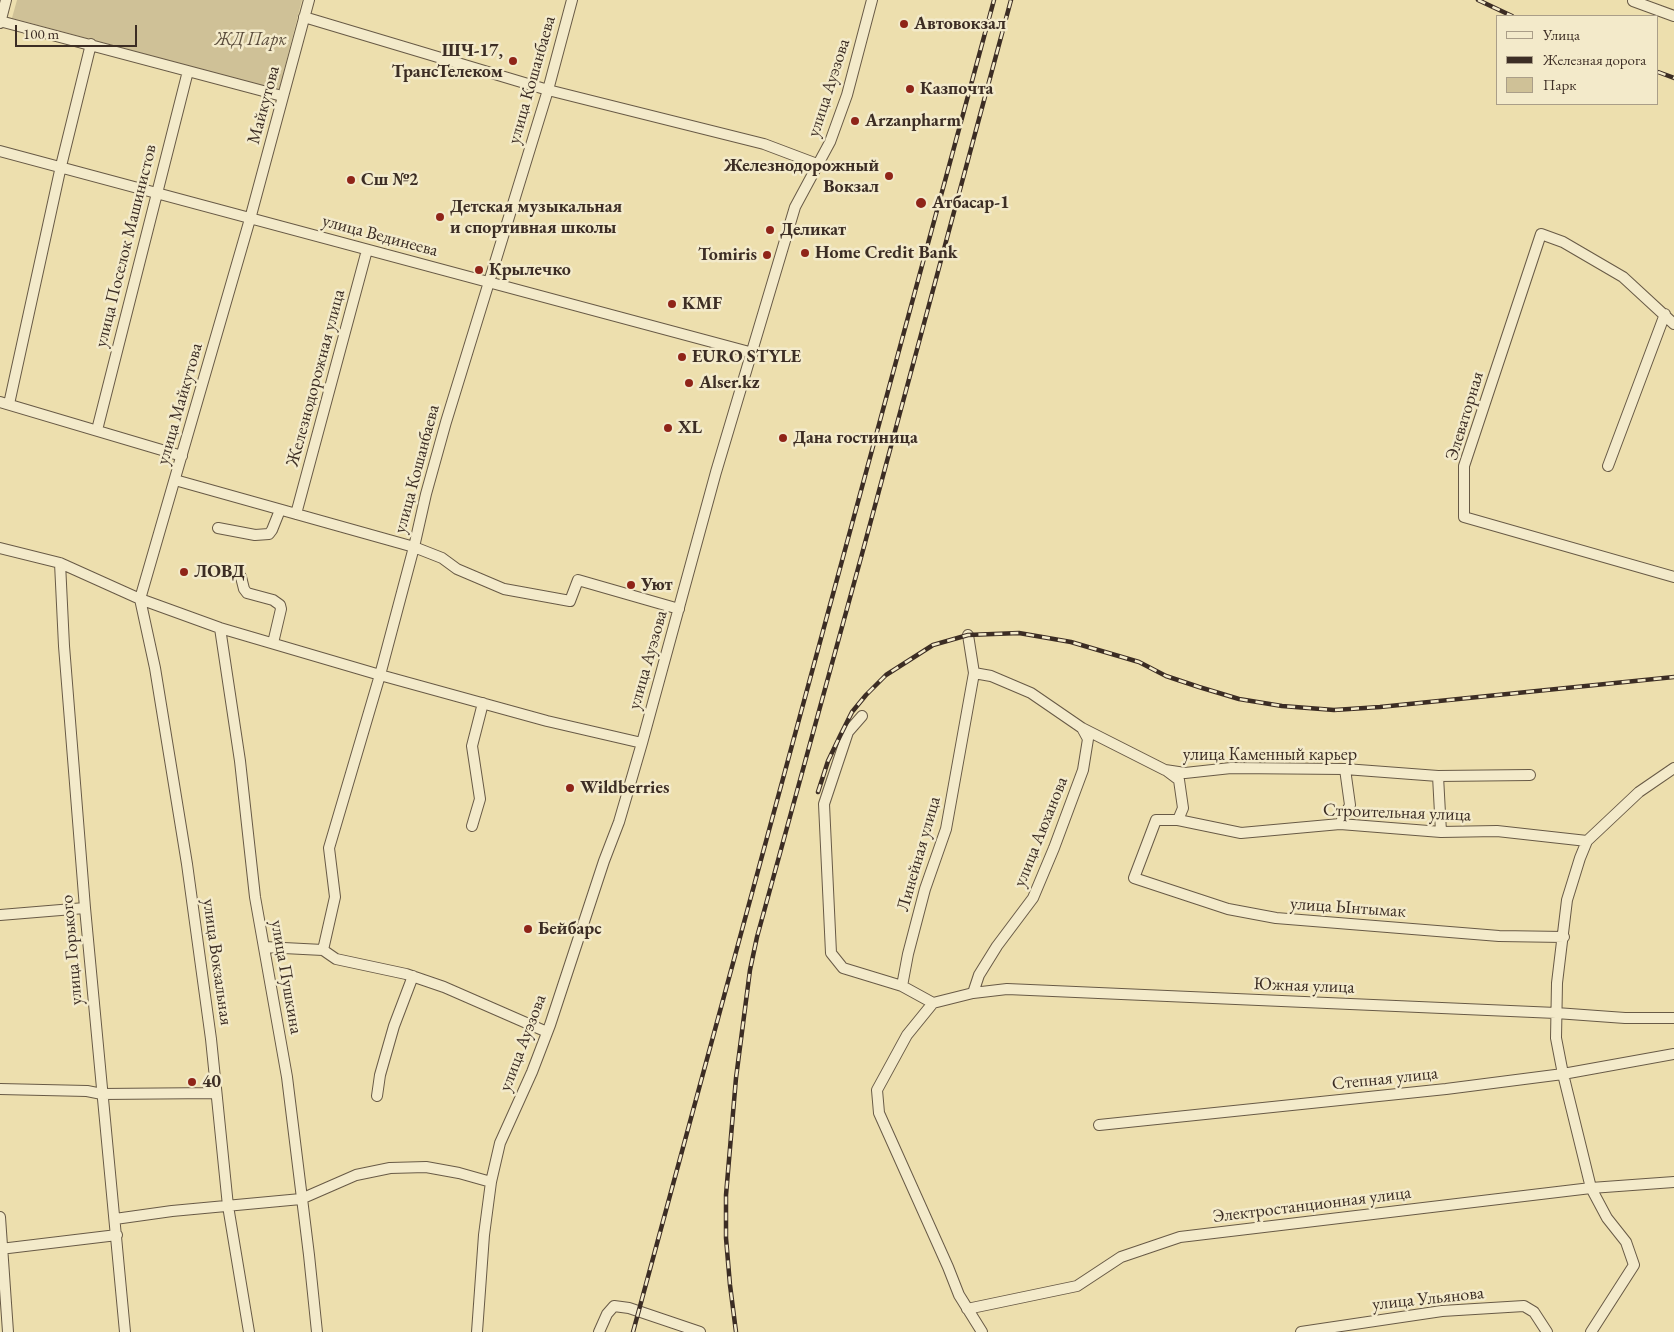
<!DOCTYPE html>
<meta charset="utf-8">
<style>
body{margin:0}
#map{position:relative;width:1674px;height:1332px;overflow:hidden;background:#eddfae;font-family:"EB Garamond",serif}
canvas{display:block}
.legend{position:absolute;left:1496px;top:15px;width:162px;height:90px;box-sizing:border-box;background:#f3eaca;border:1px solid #aa9e88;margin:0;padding:6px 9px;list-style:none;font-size:15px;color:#3c2d24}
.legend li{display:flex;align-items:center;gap:10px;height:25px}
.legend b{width:25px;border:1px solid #aa9e88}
.scale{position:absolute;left:15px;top:25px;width:122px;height:22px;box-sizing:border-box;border:2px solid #3c2d24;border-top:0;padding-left:6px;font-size:15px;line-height:18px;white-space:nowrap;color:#3c2d24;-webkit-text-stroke:4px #f3eaca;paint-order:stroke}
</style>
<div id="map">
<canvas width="1674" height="1332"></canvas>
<ul class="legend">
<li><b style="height:6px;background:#f3eaca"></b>Улица</li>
<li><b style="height:6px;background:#3c2d24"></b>Железная дорога</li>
<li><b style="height:14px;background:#cfc197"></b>Парк</li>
</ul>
<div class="scale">100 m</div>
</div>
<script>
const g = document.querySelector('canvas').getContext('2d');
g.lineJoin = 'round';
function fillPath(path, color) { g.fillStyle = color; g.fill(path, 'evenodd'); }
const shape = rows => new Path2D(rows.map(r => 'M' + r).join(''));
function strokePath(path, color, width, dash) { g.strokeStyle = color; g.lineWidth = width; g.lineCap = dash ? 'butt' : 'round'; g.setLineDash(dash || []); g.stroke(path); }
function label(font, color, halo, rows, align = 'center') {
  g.font = font + ' "EB Garamond",serif'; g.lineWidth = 5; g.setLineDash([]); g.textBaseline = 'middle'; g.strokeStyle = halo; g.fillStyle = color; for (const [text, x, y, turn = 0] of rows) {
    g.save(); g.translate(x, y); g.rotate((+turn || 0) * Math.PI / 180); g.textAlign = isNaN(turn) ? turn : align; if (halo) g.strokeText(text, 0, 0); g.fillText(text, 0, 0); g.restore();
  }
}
const green = shape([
 [17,0,302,0,279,90,12,18]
]);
const minor = shape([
 [1633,1,1674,16],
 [304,17,548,90,764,144,817,164],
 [0,21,282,96],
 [0,23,6,0],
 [0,151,753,353],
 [1674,324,1623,277,1563,242,1541,234,1464,466,1464,517,1674,577],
 [0,402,182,456],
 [9,404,61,166,91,44],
 [97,430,188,71],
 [1608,466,1665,314],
 [175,480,414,547,442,558,457,569,504,589,570,601,578,580,679,609],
 [296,514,367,250],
 [218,528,255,535,269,534,272,530,280,510],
 [0,548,60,563,140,599,220,628,380,675,547,721,642,743],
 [60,563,64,646,85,908,125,1332],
 [241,577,244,589,247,593,273,600,280,605,281,609,273,643],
 [220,628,240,761,255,897,287,1077,309,1255,317,1332],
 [974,673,991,676,1031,693,1082,728,1165,770,1185,773,1231,768,1345,769,1438,776,1530,775],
 [862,716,848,732,824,804,831,953,843,968,902,986],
 [1167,771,1179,780,1183,808,1178,820],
 [1438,776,1441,832],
 [1340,824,1350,805,1345,769],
 [472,826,480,799,472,746,483,703],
 [0,915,85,908],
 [1564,937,1499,936,1276,918,1228,909,1134,878,1156,820,1178,820,1241,833,1340,824,1441,832,1497,831,1587,841],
 [264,947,323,950,336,959,406,974,444,987,547,1032],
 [323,950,335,897,329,848,380,675,414,547,426,494,446,422,548,90,572,0],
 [973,993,979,975,997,946,1033,898,1054,848,1083,770,1088,739,1082,728],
 [933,1003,973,993,1007,989,1556,1013,1625,1018,1674,1018],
 [933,1003,902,986,908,954,925,889,946,829,974,673,968,635],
 [933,1003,907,1035,877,1090,879,1113,948,1267,959,1295,982,1332],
 [0,1089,87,1091,102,1094,216,1093],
 [377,1096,380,1075,394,1026,413,976],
 [1099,1125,1446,1089,1563,1074,1674,1054],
 [0,1217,8,1332],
 [115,1219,172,1211,301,1199,356,1175,390,1168,426,1167,459,1173,491,1182],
 [0,1249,117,1235],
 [967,1309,1077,1286,1121,1257,1180,1237,1591,1188,1674,1182],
 [249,1332,228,1206,211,1039,187,864,155,668,140,599,250,219,309,0],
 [477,1332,484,1235,491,1182,500,1143,532,1072,550,1025,604,861,619,822,642,743,716,472,795,207,830,142,847,95,872,0],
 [599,1332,607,1314,614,1306,629,1308,700,1332],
 [1301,1332,1442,1311,1524,1306,1534,1312,1547,1332],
 [1591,1332,1634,1265,1626,1242,1607,1218,1591,1188,1563,1074,1556,1038,1557,983,1567,900,1580,858,1587,841,1639,792,1674,768]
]);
const rail = shape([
 [1478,0,1512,16],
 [1658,72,1674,78],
 [818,792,828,761,840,736,852,712,866,695,886,675,933,645,968,635,1019,633,1071,642,1139,662,1166,676,1199,687,1239,699,1282,706,1334,710,1380,707,1674,677],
 [633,1332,994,0],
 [736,1332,730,1285,726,1238,726,1195,736,1078,750,970,757,937,862,554,1011,0]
]);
const markers = [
 [904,24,5,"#8f2418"],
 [513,61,5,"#8f2418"],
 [910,89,5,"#8f2418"],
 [855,121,5,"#8f2418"],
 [889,176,5,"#8f2418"],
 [351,180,5,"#8f2418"],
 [921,203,6,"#8f2418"],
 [440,217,5,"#8f2418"],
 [770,230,5,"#8f2418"],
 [805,253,5,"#8f2418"],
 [767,255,5,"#8f2418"],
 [479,270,5,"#8f2418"],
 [672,304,5,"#8f2418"],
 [682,357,5,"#8f2418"],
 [689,383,5,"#8f2418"],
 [668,428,5,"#8f2418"],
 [783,438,5,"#8f2418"],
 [184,572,5,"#8f2418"],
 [631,585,5,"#8f2418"],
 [570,788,5,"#8f2418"],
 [528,929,5,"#8f2418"],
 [192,1082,5,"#8f2418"]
];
const poiNames = [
 ["Автовокзал",914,24],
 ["ШЧ-17,",503,51,"right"],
 ["ТрансТелеком",503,72,"right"],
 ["Казпочта",920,89],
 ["Arzanpharm",865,121],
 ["Железнодорожный",879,166,"right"],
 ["Вокзал",879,187,"right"],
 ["Сш №2",361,180],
 ["Атбасар-1",932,203],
 ["Детская музыкальная",450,207],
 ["и спортивная школы",450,228],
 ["Деликат",780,230],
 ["Home Credit Bank",815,253],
 ["Tomiris",757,255,"right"],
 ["Крылечко",489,270],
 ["KMF",682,304],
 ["EURO STYLE",692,357],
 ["Alser.kz",699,383],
 ["XL",678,428],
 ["Дана гостиница",793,438],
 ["ЛОВД",194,572],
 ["Уют",641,585],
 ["Wildberries",580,788],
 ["Бейбарс",538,929],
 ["40",202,1082]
];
const parkNames = [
 ["ЖД Парк",251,40]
];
const streetNames = [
 ["улица Кошанбаева",532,80,-74],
 ["улица Ауэзова",829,88,-72],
 ["Майкутова",264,105,-75],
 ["улица Вединеева",380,236,15],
 ["улица Поселок Машинистов",126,246,-76],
 ["Железнодорожная улица",316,378,-75],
 ["улица Майкутова",180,404,-74],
 ["Элеваторная",1465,416,-73],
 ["улица Кошанбаева",417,469,-75],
 ["улица Ауэзова",648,660,-74],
 ["улица Каменный карьер",1270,755],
 ["Строительная улица",1397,813,2],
 ["улица Аюханова",1041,832,-68],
 ["Линейная улица",919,854,-74],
 ["улица Ынтымак",1348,908,4],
 ["улица Горького",72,950,-95],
 ["улица Вокзальная",217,962,82],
 ["улица Пушкина",286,977,80],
 ["Южная улица",1304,986,2],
 ["улица Ауэзова",523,1043,-69],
 ["Степная улица",1385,1079,-6],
 ["Электростанционная улица",1312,1205,-7],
 ["улица Ульянова",1428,1299,-6]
];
fillPath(green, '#cfc197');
strokePath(minor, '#685a46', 12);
strokePath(minor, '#f3eaca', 10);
strokePath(rail, '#3c2d24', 4.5);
strokePath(rail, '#f3eaca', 2.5, [8]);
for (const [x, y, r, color] of markers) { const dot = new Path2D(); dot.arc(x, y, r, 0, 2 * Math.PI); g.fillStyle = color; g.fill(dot); strokePath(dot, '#f3eaca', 2); }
label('bold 18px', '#3c2d24', '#f3eaca', poiNames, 'left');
label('italic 18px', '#594b3b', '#f3eaca', parkNames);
label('18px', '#3c2d24', '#f3eaca', streetNames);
</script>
